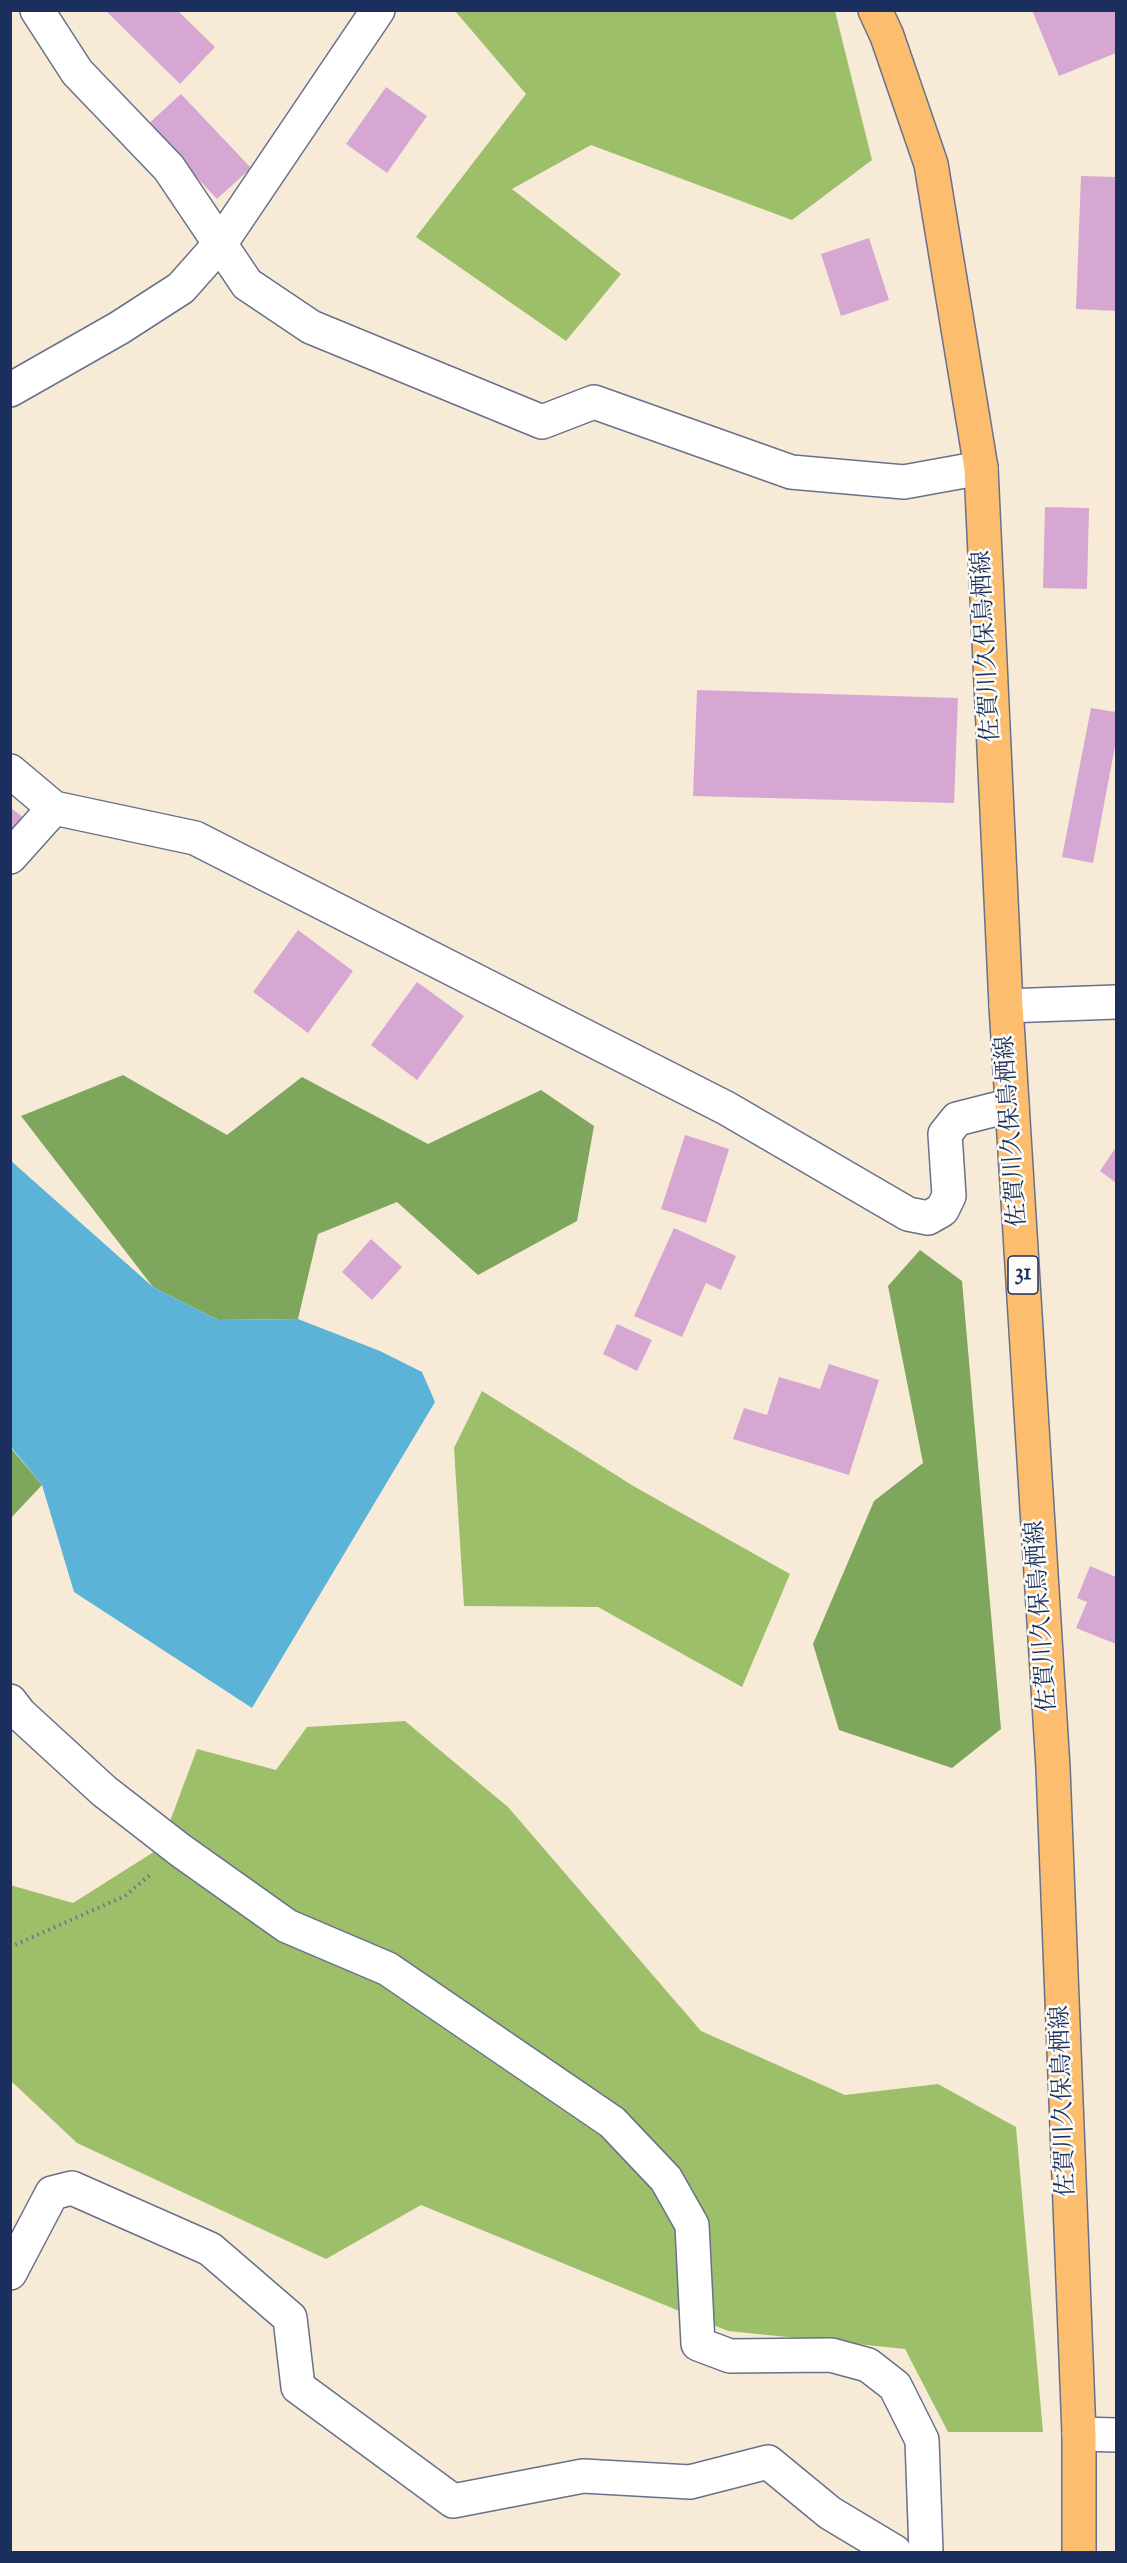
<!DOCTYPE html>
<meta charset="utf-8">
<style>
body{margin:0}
#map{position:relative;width:1127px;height:2563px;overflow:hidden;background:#f7ebd8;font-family:"Sorts Mill Goudy",serif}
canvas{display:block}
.frame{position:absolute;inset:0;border:12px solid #1b2f5e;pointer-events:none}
</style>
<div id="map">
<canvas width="1127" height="2563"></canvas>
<div class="frame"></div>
</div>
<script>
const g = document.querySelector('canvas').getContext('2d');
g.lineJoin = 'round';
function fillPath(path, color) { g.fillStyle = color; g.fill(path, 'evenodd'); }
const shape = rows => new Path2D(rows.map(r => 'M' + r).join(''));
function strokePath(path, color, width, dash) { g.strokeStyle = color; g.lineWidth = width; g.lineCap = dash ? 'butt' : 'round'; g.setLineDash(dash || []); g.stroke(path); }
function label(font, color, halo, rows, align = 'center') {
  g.font = font + ' "Sorts Mill Goudy","Noto Serif JP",serif'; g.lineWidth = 5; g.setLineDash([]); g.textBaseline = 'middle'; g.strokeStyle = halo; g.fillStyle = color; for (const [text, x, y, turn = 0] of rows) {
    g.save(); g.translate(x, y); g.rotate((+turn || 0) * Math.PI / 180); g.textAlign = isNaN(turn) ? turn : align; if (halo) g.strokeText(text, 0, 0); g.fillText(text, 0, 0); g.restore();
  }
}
const green = shape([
 [455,11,835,11,872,160,792,220,591,145,512,189,621,274,566,341,416,237,526,94],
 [482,1391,635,1487,790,1574,742,1687,598,1607,464,1606,454,1448],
 [405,1721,508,1807,701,2031,845,2095,938,2084,1016,2127,1043,2432,948,2432,905,2349,728,2331,421,2205,326,2259,77,2143,11,2081,10,1885,73,1903,160,1848,197,1749,276,1770,307,1727]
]);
const forest = shape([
 [123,1075,227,1135,302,1077,428,1144,541,1090,594,1126,577,1221,478,1275,397,1202,318,1234,298,1319,218,1320,153,1287,21,1116],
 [920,1250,962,1281,1001,1729,952,1768,839,1730,813,1644,874,1501,923,1463,888,1286],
 [10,1447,42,1485,11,1518,10,1518]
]);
const water = shape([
 [10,1160,153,1287,218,1320,298,1319,380,1351,422,1372,435,1402,252,1708,74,1592,42,1485,11,1447]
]);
const building = shape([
 [105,10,177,10,215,47,180,84],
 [1032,10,1116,10,1116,53,1059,76],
 [386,87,427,116,387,173,346,144],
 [181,94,251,168,217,199,147,125],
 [1081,176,1116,177,1116,311,1076,309],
 [869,238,889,300,841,316,821,254],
 [1045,507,1089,508,1087,589,1043,588],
 [697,690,958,698,954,803,693,796],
 [1091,708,1116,712,1116,741,1093,863,1062,857],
 [10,807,25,819,10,838],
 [298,930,353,971,308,1033,253,992],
 [417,982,464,1016,417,1080,371,1045],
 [685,1135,729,1149,706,1223,661,1209],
 [1116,1147,1116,1183,1100,1171],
 [674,1228,736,1256,721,1290,706,1283,682,1337,634,1316],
 [371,1239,402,1267,372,1300,342,1272],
 [617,1324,652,1340,637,1371,603,1354],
 [829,1364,879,1380,849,1475,733,1439,744,1408,767,1415,779,1377,820,1389],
 [1090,1566,1116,1577,1116,1644,1076,1628,1087,1602,1077,1598]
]);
const path = shape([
 [10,1947,125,1896,152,1873]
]);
const minor = shape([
 [37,10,77,72,169,168,247,284,311,327,542,422,594,402,791,472,904,482,981,468],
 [10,390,119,328,181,288,220,244,378,10],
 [10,771,54,808,195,838,726,1108,908,1214,928,1218,942,1210,949,1196,945,1134,957,1119,1012,1105],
 [10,857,54,808],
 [10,1701,20,1714,104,1791,180,1850,287,1926,388,1969,612,2122,666,2179,692,2225,698,2344,730,2356,831,2355,868,2365,895,2386,922,2440,926,2552],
 [10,2273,52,2193,72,2188,210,2249,290,2318,298,2387,453,2501,583,2476,690,2482,768,2462,830,2513,895,2552],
 [1079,2434,1116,2435]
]);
const tertiary = shape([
 [1006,1006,1116,1002]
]);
const primary = shape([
 [875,10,887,36,931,164,981,468,1006,1006,1053,1768,1079,2434,1079,2552]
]);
const shields = [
 [1023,1275,30]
];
const shieldNames = [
 ["31",1023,1275]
];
const streetNames = [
 ["佐賀川久保鳥栖線",989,646,-93],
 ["佐賀川久保鳥栖線",1014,1131,-94],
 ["佐賀川久保鳥栖線",1044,1616,-94],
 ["佐賀川久保鳥栖線",1066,2101,-92]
];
fillPath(green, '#9dbf69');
fillPath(forest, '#7ea65d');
fillPath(water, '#5bb4d8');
fillPath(building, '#d6a7d2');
strokePath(minor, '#687189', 36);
strokePath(tertiary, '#687189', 36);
strokePath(primary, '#687189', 36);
strokePath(path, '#687189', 4, [1.5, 4.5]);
strokePath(minor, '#fff', 33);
strokePath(tertiary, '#fff', 33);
strokePath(primary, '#fcbd6f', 33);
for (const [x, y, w] of shields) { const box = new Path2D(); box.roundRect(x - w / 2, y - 19, w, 38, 4.5); g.fillStyle = '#fdfcf7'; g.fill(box); strokePath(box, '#1b2f5e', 1.5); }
label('bold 22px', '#1b2f5e', null, shieldNames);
label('24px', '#1b2f5e', '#fdfcf7', streetNames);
</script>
